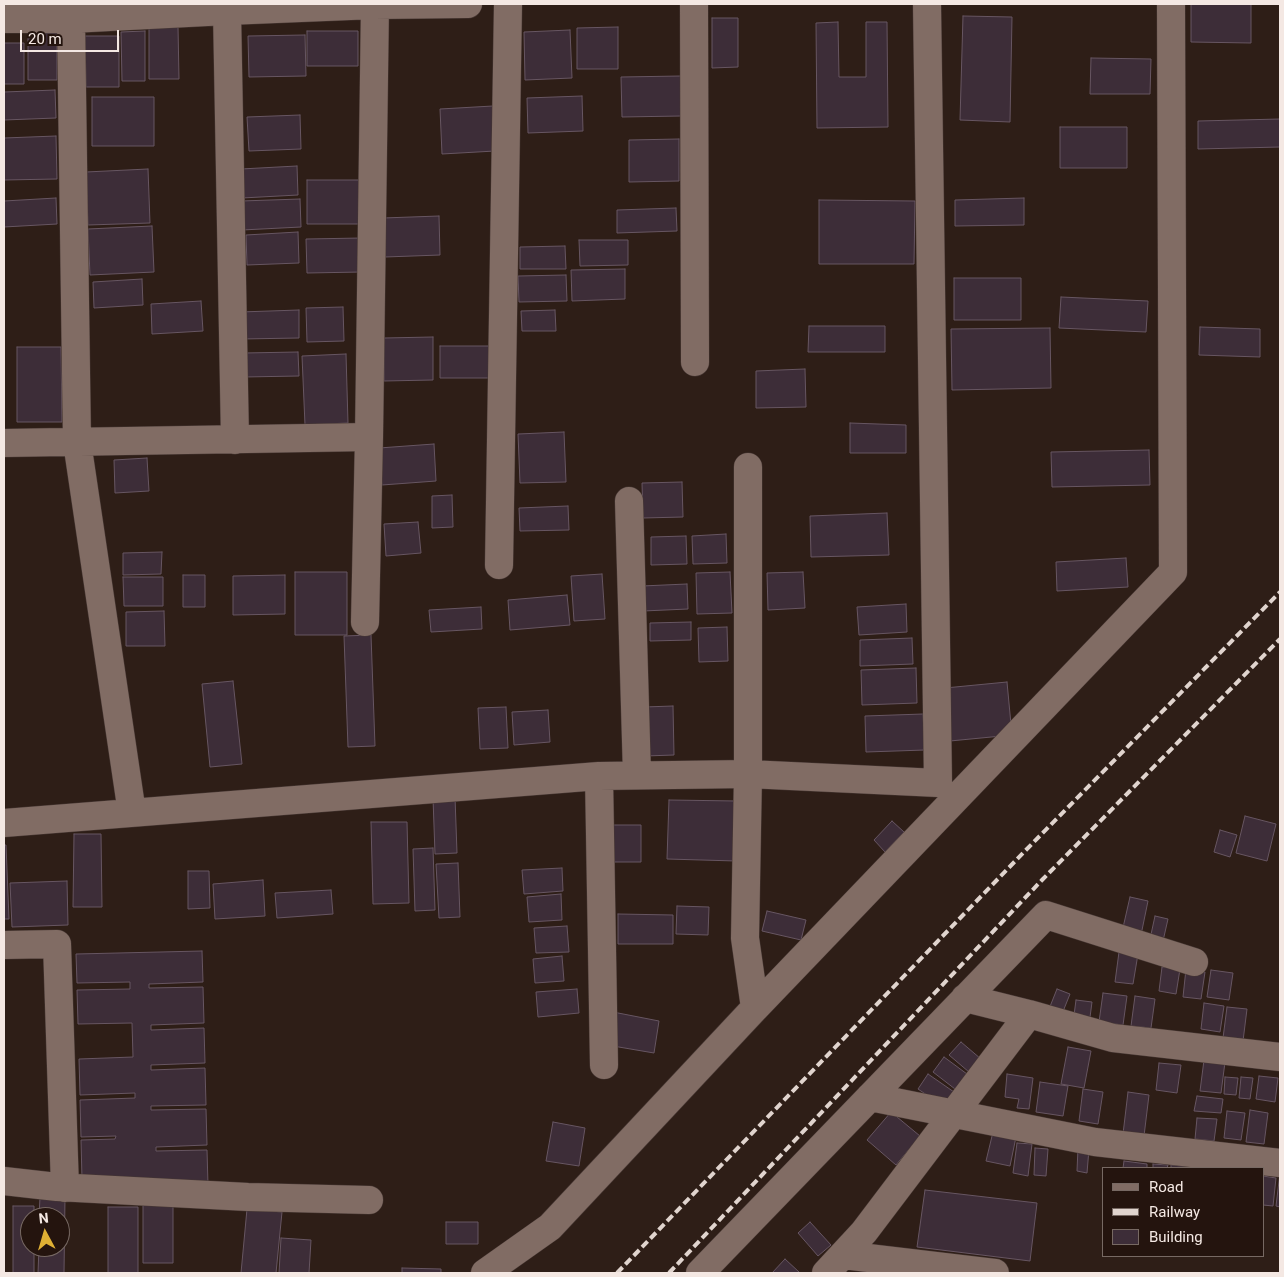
<!DOCTYPE html>
<style>
body{margin:0}
#map{position:relative;width:1284px;height:1277px;overflow:hidden;background:#2e1e17;font-family:Roboto,sans-serif}
canvas{display:block}
.frame{position:absolute;inset:0;border:5px solid #f4e8e3;pointer-events:none}
.legend{position:absolute;left:1102px;top:1167px;width:162px;height:90px;box-sizing:border-box;background:#24140e;border:1px solid #776963;margin:0;padding:6px 9px;list-style:none;font-size:15px;color:#f4e8e3}
.legend li{display:flex;align-items:center;gap:10px;height:25px}
.legend b{width:25px;border:1px solid #776963}
.north{position:absolute;left:20px;top:1207px;width:50px;height:50px;box-sizing:border-box;background:#24140e;border:1px solid #776963;border-radius:50%;rotate:354deg;font-size:14px;font-weight:700;line-height:20px;text-align:center;color:#f4e8e3}
.north::after{content:'';display:block;margin:auto;width:18px;height:22px;background:#dfb034;clip-path:polygon(50% 0,100% 100%,50% 72%,0 100%)}
.scale{position:absolute;left:20px;top:30px;width:99px;height:22px;box-sizing:border-box;border:2px solid #f4e8e3;border-top:0;padding-left:6px;font-size:15px;line-height:18px;white-space:nowrap;color:#f4e8e3;-webkit-text-stroke:4px #24140e;paint-order:stroke}
</style>
<div id="map">
<canvas width="1284" height="1277"></canvas>
<div class="frame"></div>
<ul class="legend">
<li><b style="height:6px;background:#816c64"></b>Road</li>
<li><b style="height:6px;background:#e0d4ce"></b>Railway</li>
<li><b style="height:14px;background:#3d2d38"></b>Building</li>
</ul>
<div class="north">N</div>
<div class="scale">20 m</div>
</div>
<script>
const g = document.querySelector('canvas').getContext('2d');
g.lineJoin = 'round';
function fillPath(path, color) { g.fillStyle = color; g.fill(path, 'evenodd'); }
const shape = rows => new Path2D(rows.map(r => 'M' + r).join(''));
function strokePath(path, color, width, dash) { g.strokeStyle = color; g.lineWidth = width; g.lineCap = dash ? 'butt' : 'round'; g.setLineDash(dash || []); g.stroke(path); }
const building = shape([
 [1191,4,1251,4,1251,43,1191,42,1191,4],
 [963,16,1012,17,1010,122,960,120,963,16],
 [712,18,738,18,738,67,712,68,712,18],
 [838,22,839,77,866,77,866,22,887,22,888,127,817,128,816,23,838,22],
 [149,27,178,27,179,79,149,79,149,27],
 [618,27,618,69,577,69,577,28,618,27],
 [570,30,572,78,525,80,524,32,570,30],
 [145,31,145,81,122,81,121,32,145,31],
 [307,31,358,31,358,66,307,66,307,31],
 [28,33,57,33,57,80,28,80,28,33],
 [305,35,306,76,249,77,248,36,305,35],
 [85,36,119,36,119,87,86,87,85,36],
 [4,43,24,43,24,84,4,84,4,43],
 [1091,58,1151,59,1150,94,1090,94,1091,58],
 [681,76,681,116,622,117,621,77,681,76],
 [55,90,56,118,4,120,4,92,55,90],
 [582,96,583,131,528,133,527,98,582,96],
 [92,97,154,97,154,146,92,146,92,97],
 [493,106,495,151,442,154,440,109,493,106],
 [300,115,301,149,249,151,247,117,300,115],
 [1280,119,1280,147,1198,149,1198,121,1280,119],
 [1060,127,1127,127,1127,168,1060,168,1060,127],
 [56,136,57,179,4,180,4,138,56,136],
 [679,139,679,181,629,182,629,140,679,139],
 [297,166,298,195,242,198,241,169,297,166],
 [148,169,150,223,88,225,86,172,148,169],
 [307,180,361,180,361,224,307,224,307,180],
 [56,198,57,224,4,227,4,201,56,198],
 [1024,198,1024,225,955,226,955,200,1024,198],
 [300,199,301,227,242,230,241,201,300,199],
 [819,200,915,201,914,264,819,264,819,200],
 [676,208,677,231,617,233,617,210,676,208],
 [439,216,440,255,385,257,383,218,439,216],
 [152,226,154,272,90,275,88,229,152,226],
 [298,232,299,263,247,265,246,235,298,232],
 [362,238,362,272,307,273,306,239,362,238],
 [579,240,628,240,628,265,580,266,579,240],
 [565,246,566,269,520,269,520,247,565,246],
 [625,269,625,299,572,301,571,270,625,269],
 [566,275,567,301,519,302,518,276,566,275],
 [954,278,1021,278,1021,320,954,320,954,278],
 [142,279,143,305,94,308,93,282,142,279],
 [1061,297,1148,301,1146,332,1059,328,1061,297],
 [201,301,203,331,152,334,151,304,201,301],
 [343,307,344,341,307,342,306,308,343,307],
 [299,310,299,338,241,339,240,312,299,310],
 [555,310,556,331,522,331,521,311,555,310],
 [809,326,885,326,885,352,808,352,809,326],
 [1200,327,1260,329,1260,357,1199,355,1200,327],
 [1050,328,1051,388,952,390,951,329,1050,328],
 [433,337,433,380,384,381,384,338,433,337],
 [440,346,491,346,491,378,440,378,440,346],
 [17,347,61,347,62,422,17,422,17,347],
 [298,352,299,376,244,377,244,353,298,352],
 [346,354,348,423,305,425,302,356,346,354],
 [805,369,806,407,756,408,756,371,805,369],
 [850,423,906,425,906,453,850,453,850,423],
 [564,432,566,482,520,483,518,434,564,432],
 [434,444,436,481,382,485,379,448,434,444],
 [1149,450,1150,485,1052,487,1051,452,1149,450],
 [147,458,149,491,115,493,114,460,147,458],
 [682,482,683,517,643,518,642,483,682,482],
 [452,495,453,527,432,528,432,496,452,495],
 [568,506,569,530,520,531,519,508,568,506],
 [887,513,889,555,811,557,810,516,887,513],
 [418,522,421,553,386,556,384,524,418,522],
 [726,534,727,563,693,564,692,536,726,534],
 [686,536,687,564,651,565,651,537,686,536],
 [162,552,161,574,123,575,123,553,162,552],
 [1126,558,1128,587,1057,591,1056,562,1126,558],
 [295,572,347,572,347,635,295,635,295,572],
 [730,572,732,613,697,614,696,573,730,572],
 [803,572,805,608,768,610,767,573,803,572],
 [602,574,605,619,574,621,571,576,602,574],
 [183,575,205,575,205,607,183,607,183,575],
 [285,575,285,614,233,615,233,576,285,575],
 [123,577,163,577,163,606,124,606,123,577],
 [687,584,688,609,643,611,642,586,687,584],
 [567,595,570,625,510,630,508,600,567,595],
 [906,604,907,632,859,635,857,607,906,604],
 [481,607,482,629,431,632,429,610,481,607],
 [164,611,165,646,126,646,126,612,164,611],
 [691,622,691,640,650,641,650,623,691,622],
 [727,627,728,661,699,662,698,628,727,627],
 [371,635,375,746,348,747,344,636,371,635],
 [912,638,913,664,860,666,860,640,912,638],
 [916,668,917,703,862,705,861,670,916,668],
 [233,681,242,764,210,767,202,684,233,681],
 [1007,682,1012,735,950,741,945,688,1007,682],
 [673,706,674,755,645,756,644,707,673,706],
 [506,707,508,748,480,749,478,708,506,707],
 [548,710,550,742,514,745,512,712,548,710],
 [923,714,925,750,866,752,865,716,923,714],
 [455,797,457,853,435,854,433,798,455,797],
 [669,800,737,801,736,861,667,859,669,800],
 [1245,816,1276,824,1267,861,1236,853,1245,816],
 [892,821,904,832,885,852,874,840,892,821],
 [371,822,407,822,409,903,373,904,371,822],
 [609,825,641,825,641,862,609,862,609,825],
 [1220,830,1237,835,1230,857,1214,852,1220,830],
 [74,834,101,834,102,907,73,907,74,834],
 [4,845,6,845,9,919,4,919,4,845],
 [433,848,435,910,415,911,413,849,433,848],
 [458,863,460,917,439,918,436,864,458,863],
 [562,868,563,891,524,894,522,870,562,868],
 [188,871,209,871,210,908,188,909,188,871],
 [263,880,265,916,215,919,213,884,263,880],
 [67,881,68,925,12,927,10,883,67,881],
 [331,890,333,914,277,918,275,893,331,890],
 [561,894,562,920,529,922,527,897,561,894],
 [1130,897,1148,901,1141,935,1122,932,1130,897],
 [677,906,709,907,708,935,676,934,677,906],
 [767,911,806,920,801,940,762,931,767,911],
 [618,914,673,915,673,944,618,944,618,914],
 [1155,916,1168,919,1163,941,1150,939,1155,916],
 [567,926,569,952,536,953,534,928,567,926],
 [202,951,203,982,149,984,149,988,203,987,204,1023,151,1025,151,1030,204,1028,205,1063,151,1065,151,1070,205,1068,206,1105,151,1106,151,1110,206,1109,207,1145,156,1147,156,1151,207,1150,208,1185,82,1179,81,1140,115,1139,116,1136,81,1137,80,1100,135,1098,135,1093,80,1095,79,1059,133,1057,132,1023,78,1024,77,990,130,989,130,982,77,983,76,954,202,951],
 [1119,952,1138,954,1133,984,1115,982,1119,952],
 [562,956,564,981,535,983,533,959,562,956],
 [1162,967,1180,969,1176,994,1159,991,1162,967],
 [1186,969,1205,972,1201,999,1183,997,1186,969],
 [1211,970,1233,973,1229,1000,1207,997,1211,970],
 [577,989,579,1013,538,1017,536,992,577,989],
 [1057,989,1070,994,1060,1019,1047,1014,1057,989],
 [1103,993,1127,996,1123,1025,1099,1022,1103,993],
 [1135,996,1155,999,1151,1028,1131,1026,1135,996],
 [1076,1000,1092,1002,1089,1025,1073,1023,1076,1000],
 [1204,1003,1224,1006,1220,1032,1201,1029,1204,1003],
 [1227,1007,1247,1009,1243,1041,1223,1038,1227,1007],
 [613,1012,659,1021,654,1053,607,1045,613,1012],
 [961,1042,981,1059,969,1072,949,1055,961,1042],
 [1068,1047,1091,1051,1084,1088,1061,1084,1068,1047],
 [944,1057,967,1074,955,1089,933,1072,944,1057],
 [1204,1060,1225,1062,1221,1093,1200,1091,1204,1060],
 [1159,1063,1181,1065,1177,1093,1156,1090,1159,1063],
 [928,1074,954,1092,943,1106,918,1089,928,1074],
 [1007,1074,1033,1078,1029,1109,1017,1108,1019,1099,1005,1097,1007,1074],
 [1259,1076,1278,1078,1275,1102,1256,1099,1259,1076],
 [1225,1077,1238,1078,1236,1095,1224,1094,1225,1077],
 [1241,1077,1253,1078,1250,1099,1239,1098,1241,1077],
 [1040,1082,1068,1086,1063,1116,1036,1112,1040,1082],
 [1083,1089,1103,1092,1098,1124,1079,1121,1083,1089],
 [1128,1092,1149,1095,1144,1136,1123,1134,1128,1092],
 [1197,1096,1223,1099,1221,1113,1194,1111,1197,1096],
 [1250,1110,1268,1113,1264,1144,1246,1142,1250,1110],
 [1227,1111,1245,1113,1241,1140,1224,1138,1227,1111],
 [891,1112,920,1136,896,1165,867,1140,891,1112],
 [1197,1118,1217,1119,1214,1141,1195,1139,1197,1118],
 [553,1122,585,1128,579,1166,546,1161,553,1122],
 [993,1132,1016,1137,1010,1166,986,1161,993,1132],
 [1017,1143,1032,1144,1028,1176,1013,1173,1017,1143],
 [1035,1148,1048,1149,1046,1176,1034,1175,1035,1148],
 [1078,1148,1089,1149,1087,1173,1077,1171,1078,1148],
 [1124,1161,1147,1164,1147,1168,1123,1168,1124,1161],
 [1153,1164,1168,1165,1167,1168,1153,1168,1153,1164],
 [1171,1165,1192,1167,1192,1168,1171,1168,1171,1165],
 [1280,1173,1280,1207,1276,1206,1280,1173],
 [1263,1176,1276,1178,1273,1206,1263,1205,1263,1176],
 [925,1190,1037,1203,1030,1261,917,1247,925,1190],
 [40,1197,65,1197,64,1273,38,1273,39,1247,60,1247,60,1217,39,1217,40,1197],
 [143,1204,173,1204,173,1263,143,1263,143,1204],
 [13,1206,34,1206,34,1217,30,1217,30,1247,34,1247,34,1273,13,1273,13,1206],
 [108,1207,138,1207,138,1273,108,1273,108,1207],
 [247,1209,282,1212,276,1273,241,1273,247,1209],
 [446,1222,478,1222,478,1244,446,1244,446,1222],
 [810,1222,831,1245,818,1256,798,1233,810,1222],
 [281,1238,311,1240,309,1273,279,1273,281,1238],
 [785,1259,799,1272,798,1273,772,1273,785,1259],
 [402,1268,441,1269,441,1273,402,1273,402,1268]
]);
const street = shape([
 [694,4,695,362],
 [227,11,235,440],
 [4,19,71,19,227,11,375,5,468,4],
 [71,19,77,442,132,813],
 [4,443,369,437],
 [629,501,637,775],
 [499,565,508,4],
 [365,622,369,437,375,4],
 [599,776,604,1065],
 [4,823,599,776,748,774,938,783,927,4],
 [4,945,57,944,65,1188],
 [965,998,1029,1014,1113,1038,1280,1057],
 [755,1008,1173,572,1171,4],
 [870,1097,1095,1142,1280,1163],
 [4,1181,57,1187,248,1197,369,1200],
 [843,1255,995,1273],
 [485,1273,550,1227,755,1008,745,938,748,774,748,467],
 [700,1273,1046,915,1194,962],
 [826,1273,864,1232,1029,1014]
]);
const rail = shape([
 [617,1273,1023,853,1280,592],
 [669,1273,1042,880,1280,639]
]);
fillPath(building, '#3d2d38');
strokePath(building, '#675662', 1);
strokePath(street, '#473834', 29);
strokePath(street, '#816c64', 28);
strokePath(rail, '#e0d4ce', 4, [8, 4]);
</script>
